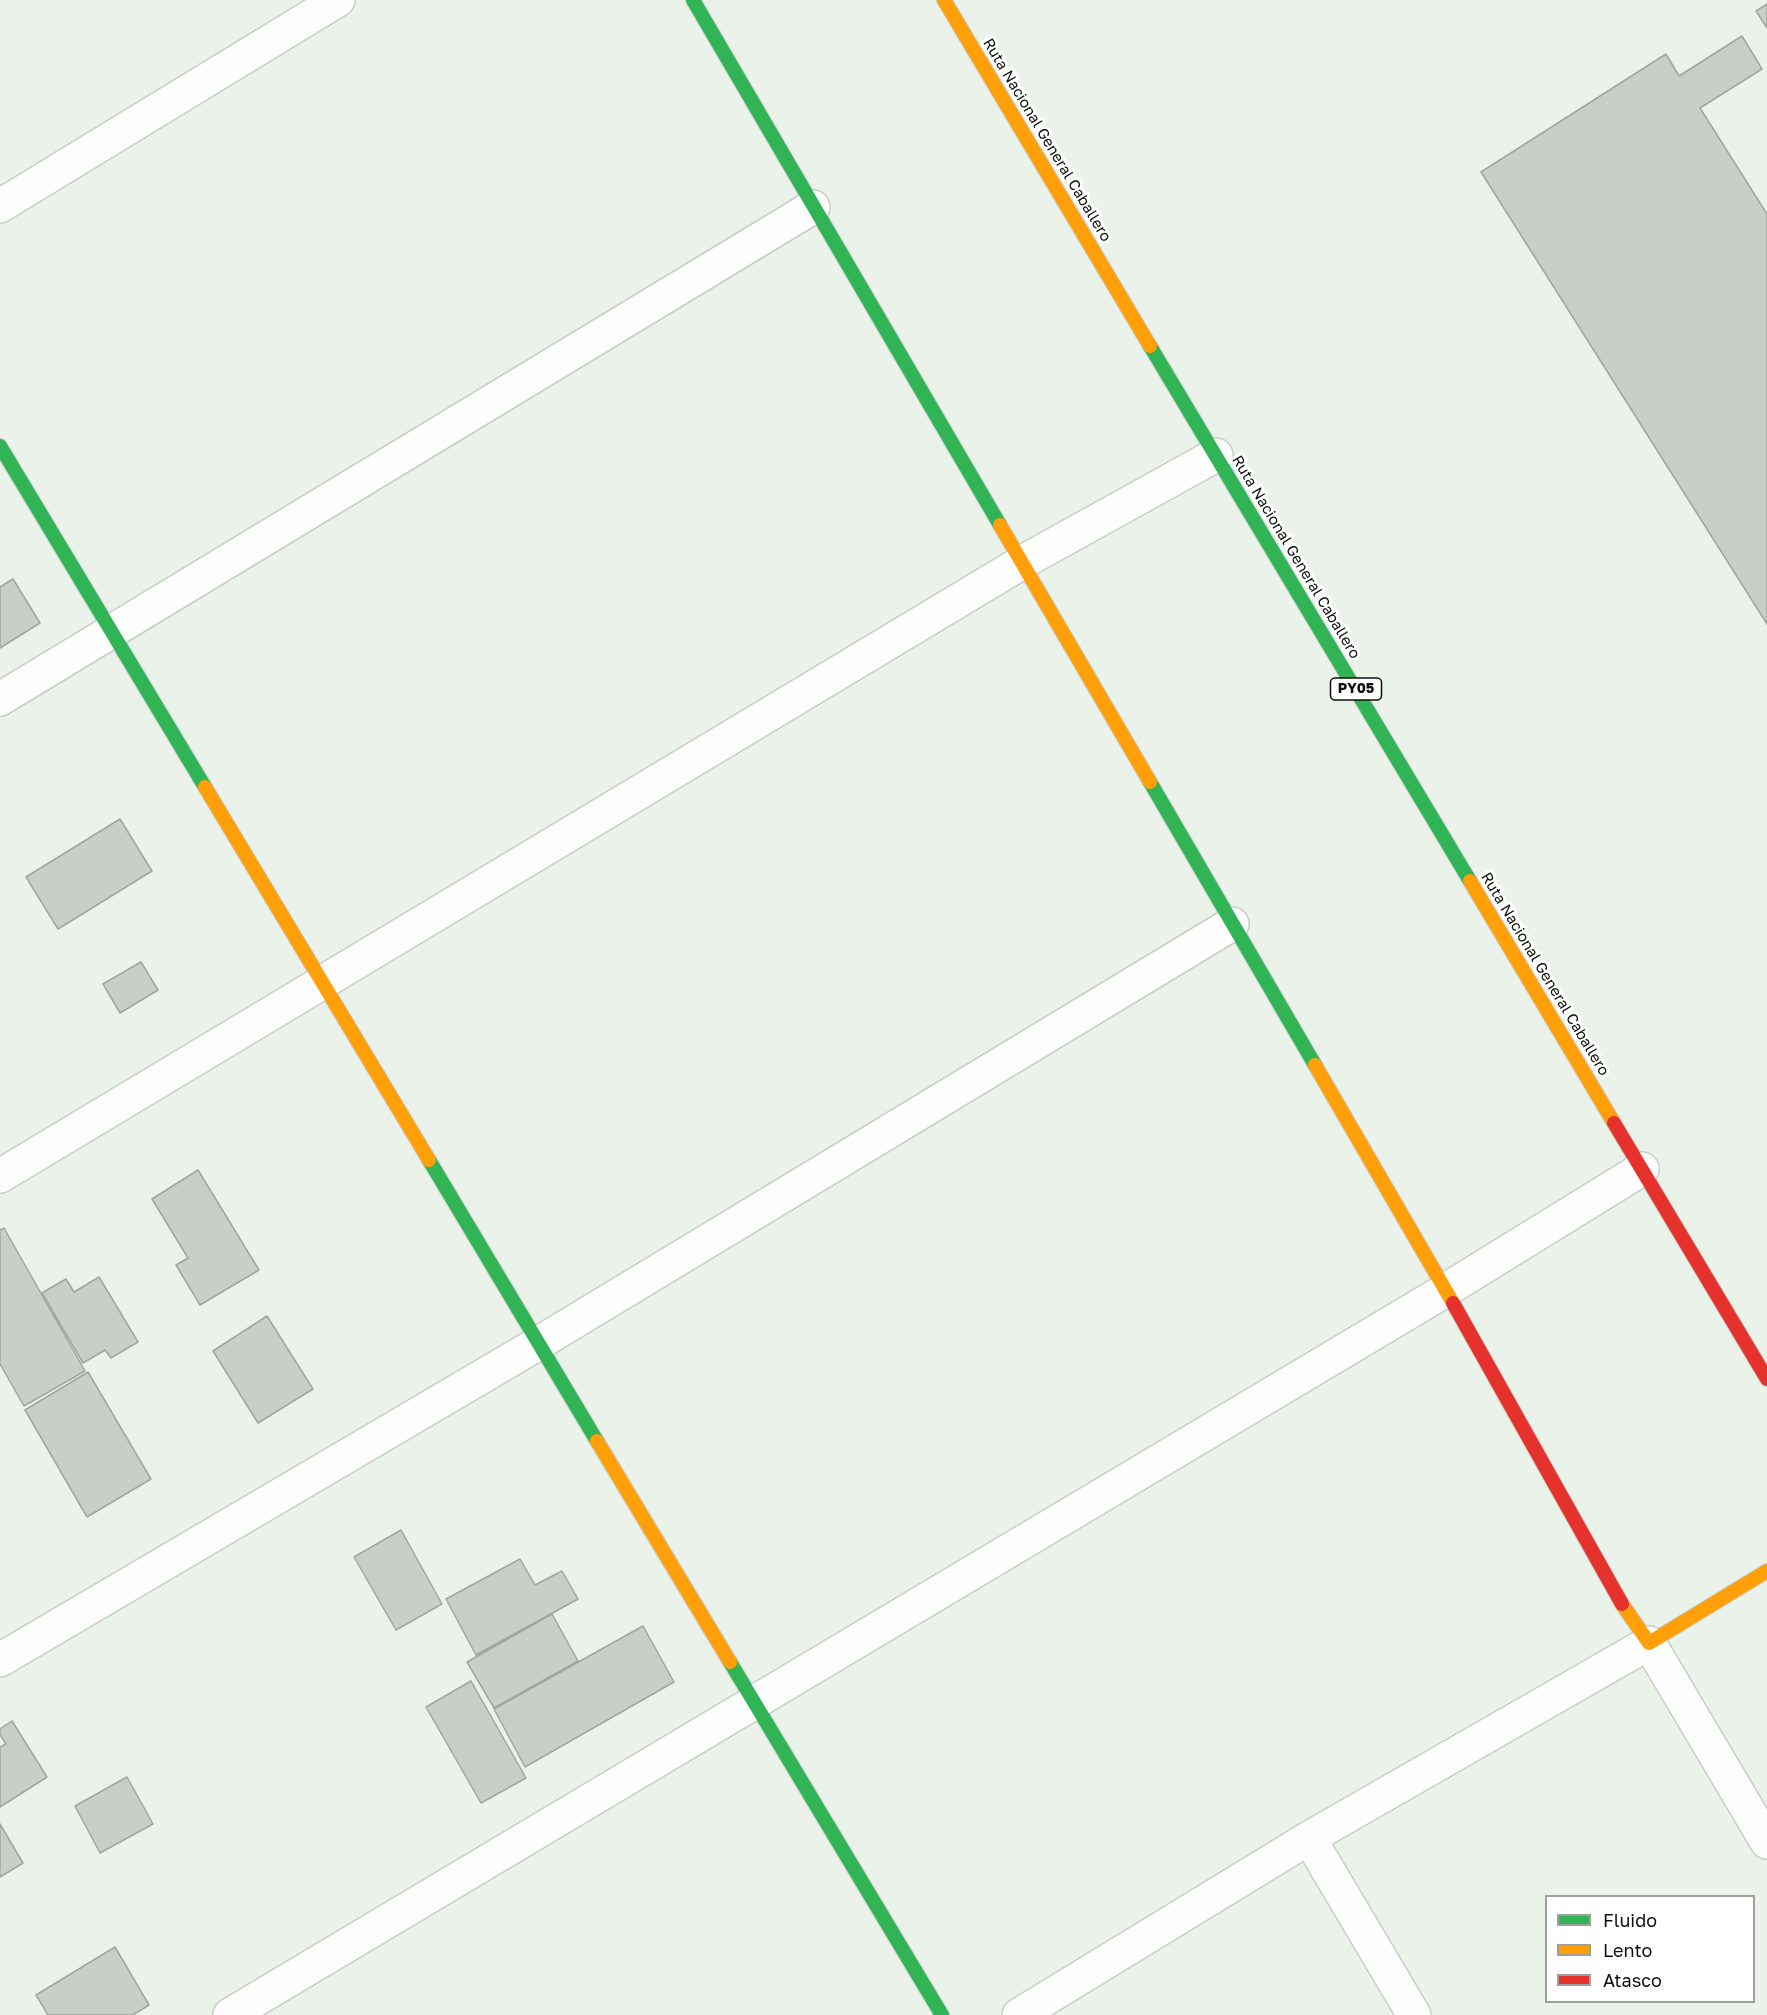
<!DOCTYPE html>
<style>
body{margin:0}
#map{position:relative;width:1767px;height:2015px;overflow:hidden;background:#ebf2ea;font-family:"Golos Text",sans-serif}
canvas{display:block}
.legend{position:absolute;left:1545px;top:1895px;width:210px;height:108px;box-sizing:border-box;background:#fff;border:2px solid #9ea09e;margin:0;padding:8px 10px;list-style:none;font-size:18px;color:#0d110c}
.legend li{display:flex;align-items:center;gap:12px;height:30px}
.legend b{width:30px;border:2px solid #9ea09e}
</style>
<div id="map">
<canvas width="1767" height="2015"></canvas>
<ul class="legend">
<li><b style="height:8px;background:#30b455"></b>Fluido</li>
<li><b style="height:8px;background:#ff9f0a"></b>Lento</li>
<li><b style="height:8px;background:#e5322d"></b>Atasco</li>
</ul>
</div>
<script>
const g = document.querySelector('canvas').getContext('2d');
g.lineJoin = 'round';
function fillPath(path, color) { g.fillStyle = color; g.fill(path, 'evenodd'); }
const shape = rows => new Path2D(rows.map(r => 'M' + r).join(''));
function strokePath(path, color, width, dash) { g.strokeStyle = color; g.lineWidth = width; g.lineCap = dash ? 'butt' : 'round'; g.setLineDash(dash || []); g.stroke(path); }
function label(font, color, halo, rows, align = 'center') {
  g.font = font + ' "Golos Text",sans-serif'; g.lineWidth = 6; g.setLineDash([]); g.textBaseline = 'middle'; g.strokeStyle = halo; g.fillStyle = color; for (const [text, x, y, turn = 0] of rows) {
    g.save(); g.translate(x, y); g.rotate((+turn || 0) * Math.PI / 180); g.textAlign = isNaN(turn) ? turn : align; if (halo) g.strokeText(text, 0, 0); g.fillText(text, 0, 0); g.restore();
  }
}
const building = shape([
 [1767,4,1767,28,1756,11,1767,4],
 [1742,36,1762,69,1700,108,1767,214,1767,624,1481,172,1666,54,1679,76,1742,36],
 [13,579,40,623,0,648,0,587,13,579],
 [120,819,152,871,58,929,26,877,120,819],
 [141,962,158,990,120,1013,103,984,141,962],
 [198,1170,259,1270,200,1305,176,1265,188,1258,152,1199,198,1170],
 [4,1228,85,1371,24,1406,0,1364,0,1230,4,1228],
 [99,1277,138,1342,111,1358,105,1350,83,1363,42,1293,66,1279,74,1292,99,1277],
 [267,1316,313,1389,258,1423,213,1351,267,1316],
 [88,1372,151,1479,87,1517,25,1410,88,1372],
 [401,1530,442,1604,396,1630,354,1557,401,1530],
 [520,1559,535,1585,562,1571,578,1599,476,1655,446,1599,520,1559],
 [552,1614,578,1661,494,1708,467,1662,552,1614],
 [643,1626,674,1682,525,1767,494,1709,643,1626],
 [471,1681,526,1778,481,1803,426,1707,471,1681],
 [12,1721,47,1777,0,1807,0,1747,6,1744,0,1735,0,1729,12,1721],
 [127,1777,153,1824,100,1853,75,1806,127,1777],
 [0,1824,23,1863,0,1877,0,1824],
 [115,1947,149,2005,133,2015,48,2015,36,1995,115,1947]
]);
const street = shape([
 [0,206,338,0],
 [0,699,813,207],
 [0,1176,1021,563,1216,455],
 [0,1660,539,1343,1232,924],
 [1309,1838,1414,2015],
 [230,2015,1446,1290,1642,1169],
 [1019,2015,1309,1838,1649,1643,1767,1842]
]);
const fast = shape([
 [693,0,1000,525],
 [1150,346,1470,881],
 [0,446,205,787],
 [1150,782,1315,1065],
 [429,1160,597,1441],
 [730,1662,942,2015]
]);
const slow = shape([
 [944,0,1150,346],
 [1000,525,1150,782],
 [205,787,429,1160],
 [1470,881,1614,1123],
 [1315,1065,1453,1303],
 [597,1441,730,1662],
 [1622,1604,1649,1643,1767,1571]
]);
const jam = shape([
 [1614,1123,1767,1379],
 [1453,1303,1622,1604]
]);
const shields = [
 [1356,689,51]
];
const shieldNames = [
 ["PY05",1356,689]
];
const streetNames = [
 ["Ruta Nacional General Caballero",1047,140,59],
 ["Ruta Nacional General Caballero",1296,557,59],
 ["Ruta Nacional General Caballero",1545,974,59]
];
fillPath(building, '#c9cec8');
strokePath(building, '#a0a6a0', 1.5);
strokePath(street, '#c8cec7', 36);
strokePath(fast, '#c8cec7', 16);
strokePath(slow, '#c8cec7', 16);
strokePath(jam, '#c8cec7', 16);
strokePath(street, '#fcfdfc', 33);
strokePath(fast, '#30b455', 14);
strokePath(slow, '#ff9f0a', 14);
strokePath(jam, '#e5322d', 14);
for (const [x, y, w] of shields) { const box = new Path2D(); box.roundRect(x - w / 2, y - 11, w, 22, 4.5); g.fillStyle = '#fff'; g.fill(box); strokePath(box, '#0d110c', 1.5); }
label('bold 14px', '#0d110c', null, shieldNames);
label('15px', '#0d110c', '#fff', streetNames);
</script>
